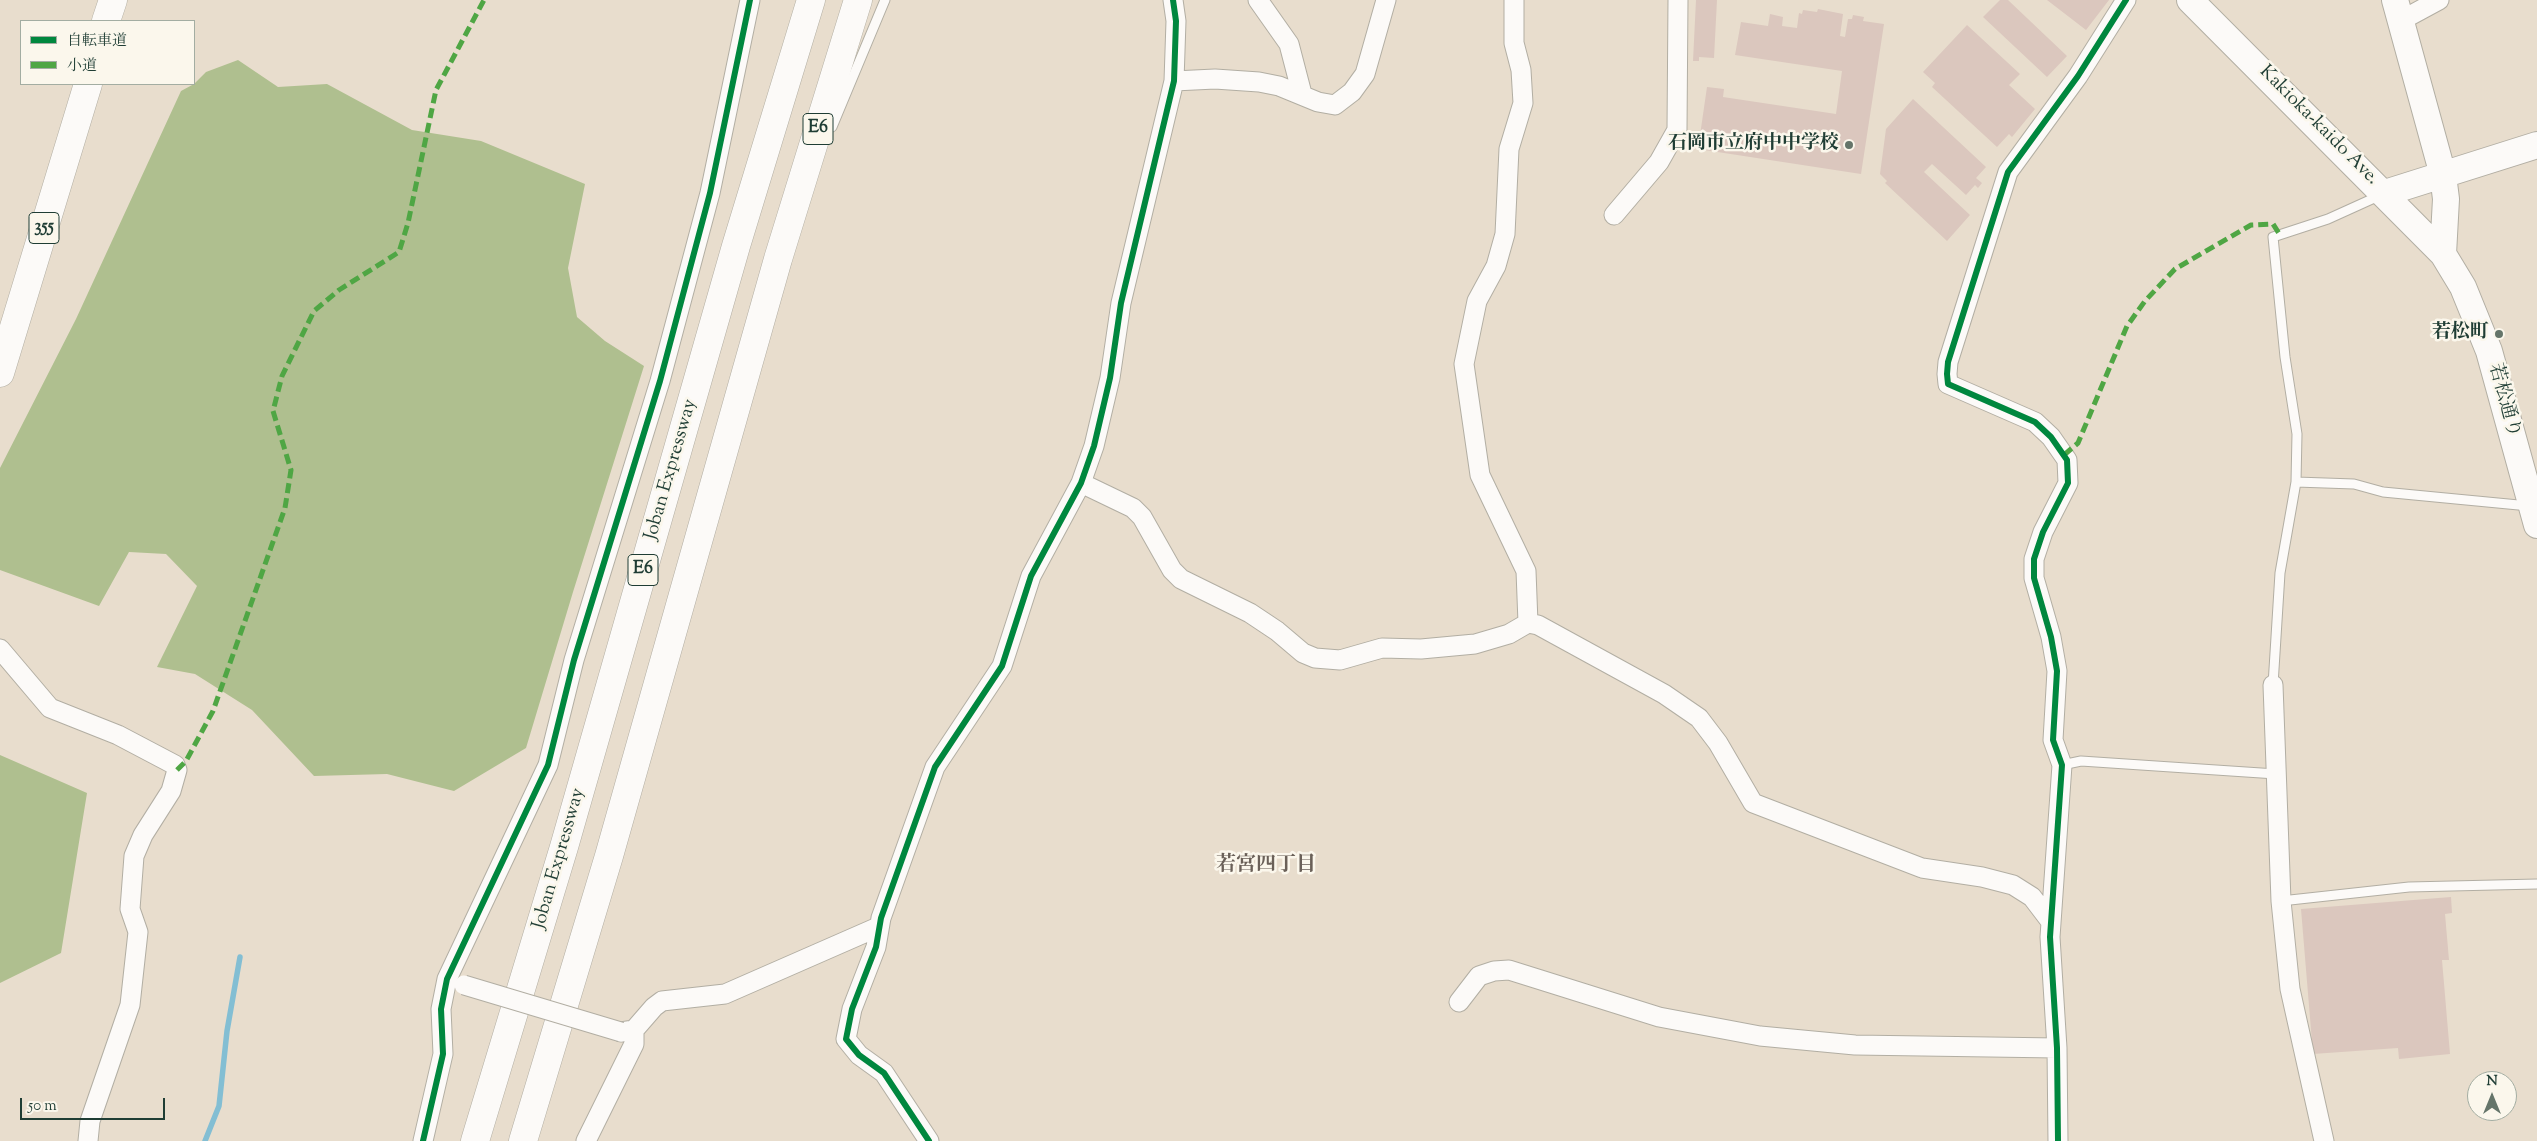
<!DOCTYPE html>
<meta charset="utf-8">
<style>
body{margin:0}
#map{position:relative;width:2537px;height:1141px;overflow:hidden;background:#e8ddcd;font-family:"Sorts Mill Goudy","Noto Serif JP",serif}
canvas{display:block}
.legend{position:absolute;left:20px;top:20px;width:175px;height:65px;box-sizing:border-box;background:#fbf7ec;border:1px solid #a3ada2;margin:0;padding:6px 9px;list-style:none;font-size:15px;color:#1f3d34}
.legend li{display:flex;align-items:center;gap:10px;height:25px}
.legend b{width:25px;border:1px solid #a3ada2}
.north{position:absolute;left:2467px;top:1071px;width:50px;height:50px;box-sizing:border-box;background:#fbf7ec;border:1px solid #a3ada2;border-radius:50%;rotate:0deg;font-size:14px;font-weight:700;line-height:20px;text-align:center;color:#1f3d34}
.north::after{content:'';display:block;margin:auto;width:18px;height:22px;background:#65756a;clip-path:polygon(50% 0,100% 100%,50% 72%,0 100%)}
.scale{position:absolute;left:20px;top:1098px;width:145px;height:22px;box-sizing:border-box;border:2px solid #1f3d34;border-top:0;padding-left:6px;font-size:15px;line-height:18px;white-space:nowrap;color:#1f3d34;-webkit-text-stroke:4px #fbf7ec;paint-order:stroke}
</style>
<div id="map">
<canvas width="2537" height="1141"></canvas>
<ul class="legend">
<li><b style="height:6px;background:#00873e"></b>自転車道</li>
<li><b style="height:6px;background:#4fa644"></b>小道</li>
</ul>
<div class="north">N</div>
<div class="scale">50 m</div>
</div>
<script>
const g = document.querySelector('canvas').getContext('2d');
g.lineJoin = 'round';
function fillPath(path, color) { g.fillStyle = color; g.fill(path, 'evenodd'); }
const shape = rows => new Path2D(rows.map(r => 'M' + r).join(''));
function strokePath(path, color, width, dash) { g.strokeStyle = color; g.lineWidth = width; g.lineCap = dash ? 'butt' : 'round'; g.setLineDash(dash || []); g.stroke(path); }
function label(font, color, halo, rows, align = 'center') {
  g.font = font + ' "Sorts Mill Goudy","Noto Serif JP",serif'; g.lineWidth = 5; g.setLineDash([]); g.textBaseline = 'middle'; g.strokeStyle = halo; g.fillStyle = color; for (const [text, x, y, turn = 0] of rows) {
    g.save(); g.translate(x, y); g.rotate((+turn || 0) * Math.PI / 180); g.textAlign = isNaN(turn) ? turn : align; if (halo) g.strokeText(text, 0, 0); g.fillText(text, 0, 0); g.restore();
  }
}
const forest = shape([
 [238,60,278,87,327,84,412,130,481,141,585,184,568,268,577,317,605,341,644,366,573,592,526,748,454,791,387,774,314,776,252,710,195,674,157,667,197,586,166,554,129,552,99,606,0,570,0,468,76,319,181,91,194,84,206,72],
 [0,755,87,793,61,953,0,983]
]);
const stream = shape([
 [205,1141,219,1106,227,1031,240,957]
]);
const building = shape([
 [1696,0,1717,0,1714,58,1699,57,1699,61,1693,61],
 [2000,0,2008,0,2067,56,2047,77,1983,17],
 [2047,0,2109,0,2086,30],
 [1818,9,1843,14,1840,36,1845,37,1848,19,1852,19,1853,15,1864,17,1863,21,1884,24,1861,174,1698,149,1707,87,1724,89,1723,97,1836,114,1842,71,1735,55,1741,22,1768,26,1770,14,1783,17,1782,26,1797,28,1799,13,1802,14,1803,10,1817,12],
 [1967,25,2020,74,2009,85,2035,109,2012,137,2009,134,1997,147,1932,87,1935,83,1923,72],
 [1913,99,1986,167,1976,178,1982,183,1978,188,1975,185,1966,195,1932,164,1924,172,1970,215,1947,241,1885,183,1887,181,1880,174,1886,129],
 [2451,897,2452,913,2445,914,2449,960,2442,960,2450,1054,2399,1059,2398,1048,2313,1054,2301,909]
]);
const lane = shape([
 [832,127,885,0],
 [2296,482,2354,484,2383,492,2529,506],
 [2273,685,2280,573,2296,482,2297,434,2285,357,2273,237,2328,219,2381,195],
 [2062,765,2081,761,2276,774],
 [2281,901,2409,887,2537,884]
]);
const street = shape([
 [1258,0,1289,44,1302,94],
 [1514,0,1514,43,1521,70,1523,103,1509,149,1505,234,1496,266,1477,301,1464,364,1480,475,1526,571,1528,623],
 [2402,20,2439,0],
 [1174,81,1215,79,1259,82,1279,86,1318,102,1335,105,1352,92,1365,74,1386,0],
 [1614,215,1659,162,1677,130,1678,0],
 [1081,483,1133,508,1142,517,1172,570,1181,579,1250,613,1277,631,1303,653,1315,658,1340,660,1382,648,1421,649,1475,644,1509,634,1528,623,1538,625,1664,694,1699,718,1718,743,1753,803,1922,868,1982,877,2013,885,2032,897,2051,922],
 [0,649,50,708,118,735,175,765,177,770,171,791,143,835,134,856,130,909,138,932,130,1005,90,1121,88,1141],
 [2273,685,2281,901,2290,989,2324,1141],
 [1459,1002,1479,976,1494,971,1509,970,1659,1017,1760,1036,1855,1045,2057,1048],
 [621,1032,634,1030,654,1007,662,1001,725,994,878,927],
 [423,1141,443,1054,441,1009,447,979,548,765,574,660,660,381,710,193,750,0],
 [586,1141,634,1044,634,1030],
 [929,1141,884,1073,859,1055,846,1039,852,1009,876,947,881,918,935,767,1002,666,1031,576,1081,483,1094,446,1110,378,1121,303,1174,81,1176,21,1173,0],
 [2058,1141,2057,1048,2050,937,2062,765,2053,740,2057,671,2051,637,2034,578,2034,559,2043,532,2068,483,2067,460,2051,437,2035,422,1948,384,1947,374,1948,362,2008,172,2078,76,2126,0]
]);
const secondary = shape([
 [2190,0,2443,254,2463,287,2489,351,2537,525],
 [2395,0,2443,175,2446,199,2443,254],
 [2385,193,2537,145]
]);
const highway = shape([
 [106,21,113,0],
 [0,373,88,84],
 [475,1141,564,847,736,246,811,0],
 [523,1141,609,856,778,259,858,0]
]);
const streetBridge = shape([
 [464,985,621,1032]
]);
const quiet = shape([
 [2064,455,2078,443,2127,326,2145,301,2175,269,2251,225,2273,224,2280,235],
 [177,770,186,761,213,711,285,508,291,470,273,411,282,376,314,311,339,290,399,252,408,223,436,90,484,0]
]);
const cycleway = shape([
 [423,1141,443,1054,441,1009,447,979,548,765,574,660,660,381,710,193,750,0],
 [929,1141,884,1073,859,1055,846,1039,852,1009,876,947,881,918,935,767,1002,666,1031,576,1081,483,1094,446,1110,378,1121,303,1174,81,1176,21,1173,0],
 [2058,1141,2057,1048,2050,937,2062,765,2053,740,2057,671,2051,637,2034,578,2034,559,2043,532,2068,483,2067,460,2051,437,2035,422,1948,384,1947,374,1948,362,2008,172,2078,76,2126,0]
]);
const markers = [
 [1849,145,5,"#65756a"],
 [2499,334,5,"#65756a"]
];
const shields = [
 [818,129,30],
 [44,228,30],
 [643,570,30]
];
const shieldNames = [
 ["E6",818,129],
 ["355",44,228],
 ["E6",643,570]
];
const streetNames = [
 ["Kakioka-kaido Ave.",2318,126,45],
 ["若松通り",2503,401,75],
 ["Joban Expressway",672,470,-74],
 ["Joban Expressway",560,859,-74]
];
const poiNames = [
 ["石岡市立府中中学校",1839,145],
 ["若松町",2489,334]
];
const neighbourhoodNames = [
 ["若宮四丁目",1266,867]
];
fillPath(forest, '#afbf8f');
strokePath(stream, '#83bed3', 5.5);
fillPath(building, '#dbc7be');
strokePath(lane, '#b2aea3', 11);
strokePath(street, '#b2aea3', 21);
strokePath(secondary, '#b2aea3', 28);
strokePath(highway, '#b2aea3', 29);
strokePath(lane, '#fcfaf8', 9);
strokePath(street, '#fcfaf8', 19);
strokePath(secondary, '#fcfaf8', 26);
strokePath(highway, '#fcfaf8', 28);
strokePath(streetBridge, '#b2aea3', 21, []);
strokePath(streetBridge, '#fcfaf8', 19);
strokePath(quiet, '#4fa644', 5, [10, 5]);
strokePath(cycleway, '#00873e', 6);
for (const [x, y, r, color] of markers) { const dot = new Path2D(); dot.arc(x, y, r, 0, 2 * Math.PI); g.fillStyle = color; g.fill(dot); strokePath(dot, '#fbf7ec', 2); }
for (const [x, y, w] of shields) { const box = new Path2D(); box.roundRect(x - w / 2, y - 15.5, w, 31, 4); g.fillStyle = '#fbf7ec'; g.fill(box); strokePath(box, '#1f3d34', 1); }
label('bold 18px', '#1f3d34', null, shieldNames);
label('19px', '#1f3d34', '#fbf7ec', streetNames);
label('bold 19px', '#1f3d34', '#fbf7ec', poiNames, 'right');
label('bold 20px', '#6a6058', '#fbf7ec', neighbourhoodNames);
</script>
